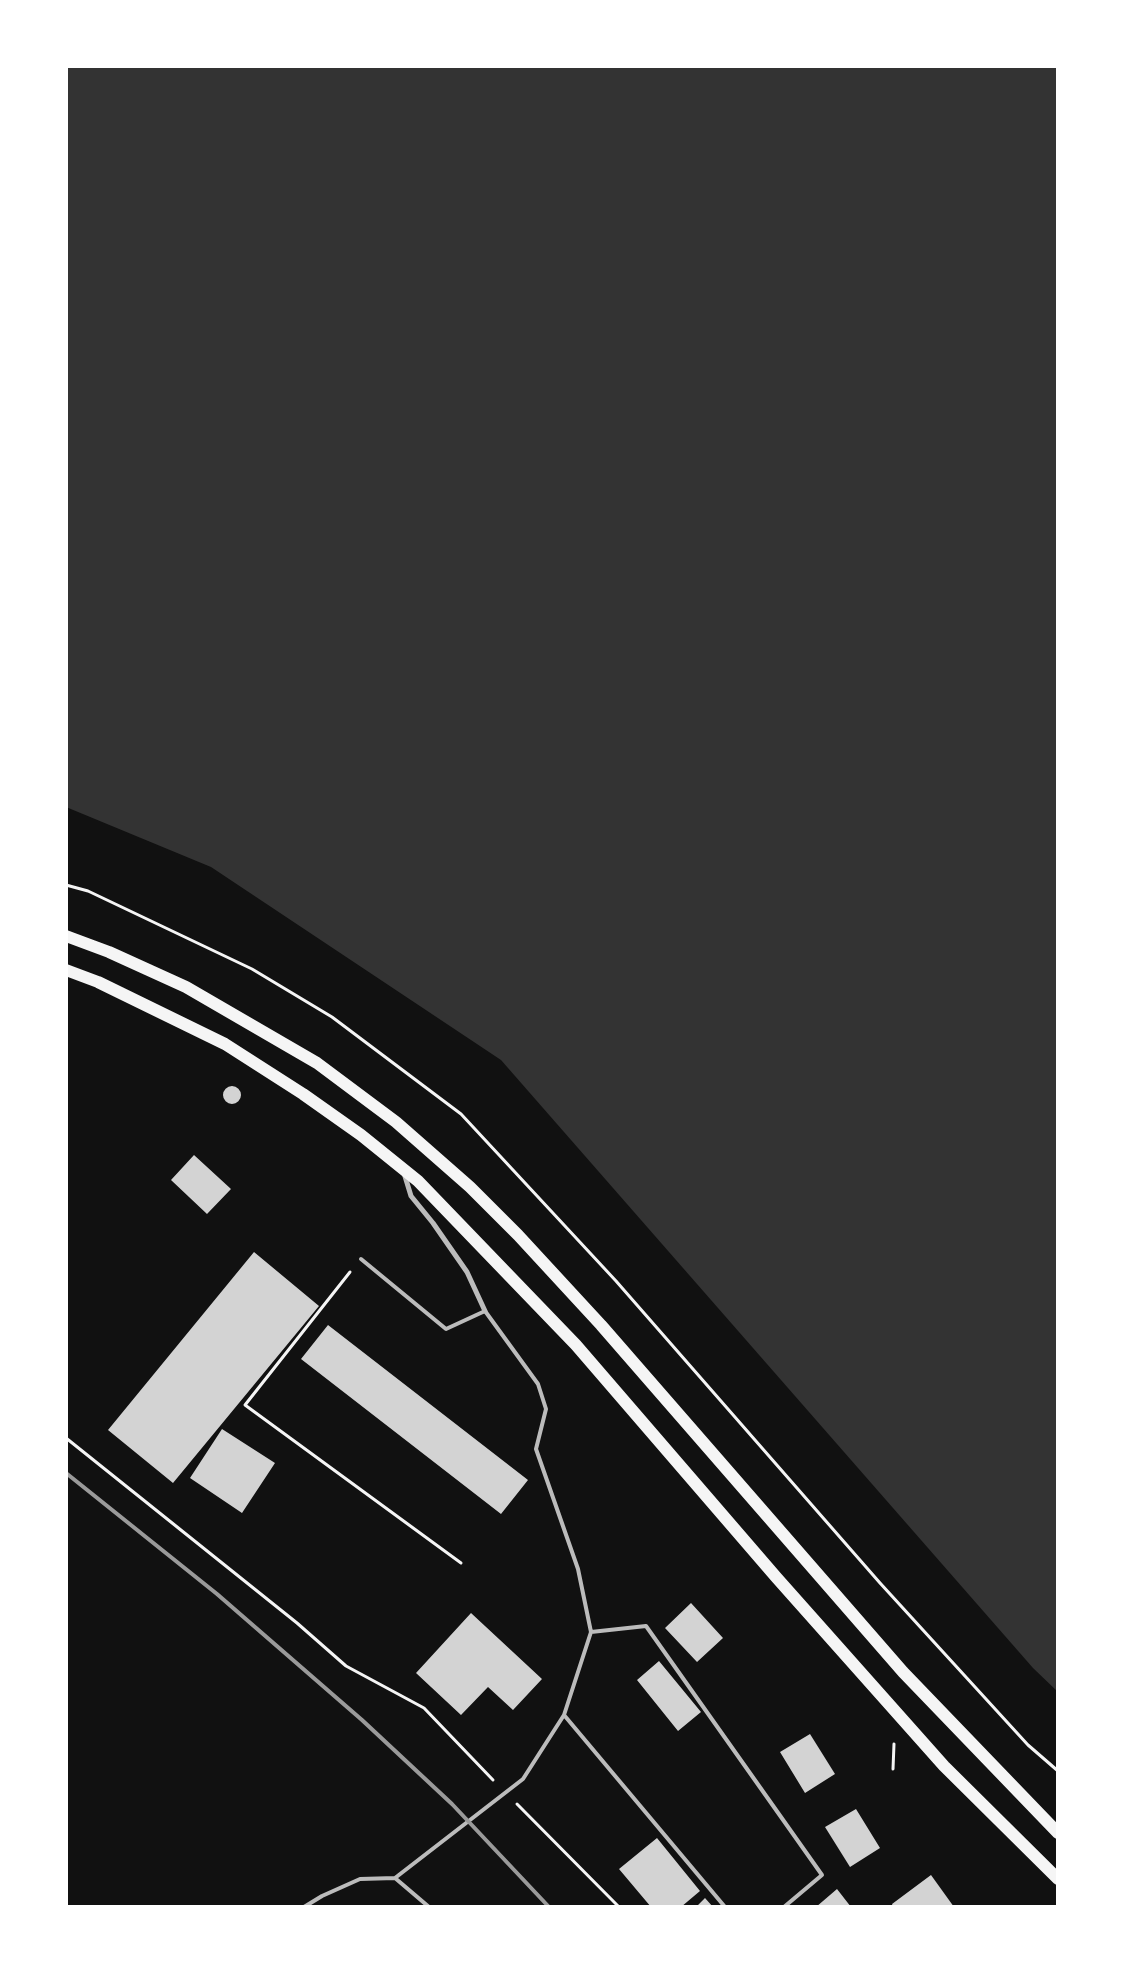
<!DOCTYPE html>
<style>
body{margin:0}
#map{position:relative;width:1124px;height:1973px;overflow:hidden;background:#111;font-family:"PT Sans",sans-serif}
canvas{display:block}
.frame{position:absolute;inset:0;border:68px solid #fff;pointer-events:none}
</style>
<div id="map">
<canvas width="1124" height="1973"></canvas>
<div class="frame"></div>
</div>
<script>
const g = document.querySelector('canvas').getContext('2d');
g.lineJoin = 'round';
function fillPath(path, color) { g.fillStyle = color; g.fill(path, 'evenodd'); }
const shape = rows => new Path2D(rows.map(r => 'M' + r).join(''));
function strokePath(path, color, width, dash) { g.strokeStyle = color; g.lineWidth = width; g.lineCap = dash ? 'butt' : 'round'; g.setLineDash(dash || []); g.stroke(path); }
const water = shape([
 [66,66,1058,66,1058,1692,1033,1668,501,1060,211,867,66,807]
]);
const building = shape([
 '223 1095a9 9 0 1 1 18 0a9 9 0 1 1-18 0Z',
 [194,1155,231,1189,207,1214,171,1180],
 [254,1252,319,1306,173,1483,108,1430],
 [328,1325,528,1480,501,1514,301,1359],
 [222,1429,275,1463,242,1513,190,1478],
 [691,1603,723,1638,697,1662,665,1628],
 [471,1613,542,1679,513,1710,488,1687,461,1715,416,1673],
 [659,1661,701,1712,678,1731,637,1680],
 [810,1734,835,1774,805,1793,780,1752],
 [856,1809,880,1848,850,1867,825,1827],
 [657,1838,700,1891,681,1907,651,1907,619,1869],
 [931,1875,954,1907,893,1907,892,1904],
 [837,1889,851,1907,816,1907],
 [705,1898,713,1907,696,1907]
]);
const path = shape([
 [66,885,88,891,252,969,332,1017,461,1114,616,1281,880,1583,1028,1745,1058,1771],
 [350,1272,245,1405,461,1563],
 [66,1438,297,1623,346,1666,424,1708,493,1780],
 [893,1769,894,1744],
 [517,1804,619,1907]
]);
const service = shape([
 [361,1259,446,1329,485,1311,538,1384,546,1409,536,1449,578,1569,591,1632,564,1715,523,1779,395,1878],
 [591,1632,646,1626,822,1875,784,1907],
 [564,1715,725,1907],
 [304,1907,322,1896,360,1879,395,1878,429,1907]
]);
const minor = shape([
 [404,1173,411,1196,433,1223,467,1272,485,1311]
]);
const primary = shape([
 [66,936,109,952,186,987,317,1063,396,1122,470,1187,518,1235,601,1325,903,1672,1058,1833],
 [66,970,98,982,225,1044,303,1094,361,1135,418,1181,576,1345,776,1577,944,1766,1058,1879]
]);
const rail = shape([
 [66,1473,217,1594,362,1720,452,1804,549,1907]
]);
fillPath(water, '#333');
fillPath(building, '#d3d3d3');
strokePath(path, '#f5f5f5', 3);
strokePath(service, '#bcbcbc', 4);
strokePath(minor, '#bcbcbc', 5);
strokePath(primary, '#f5f5f5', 12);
strokePath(rail, '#9a9a9a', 4);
</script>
